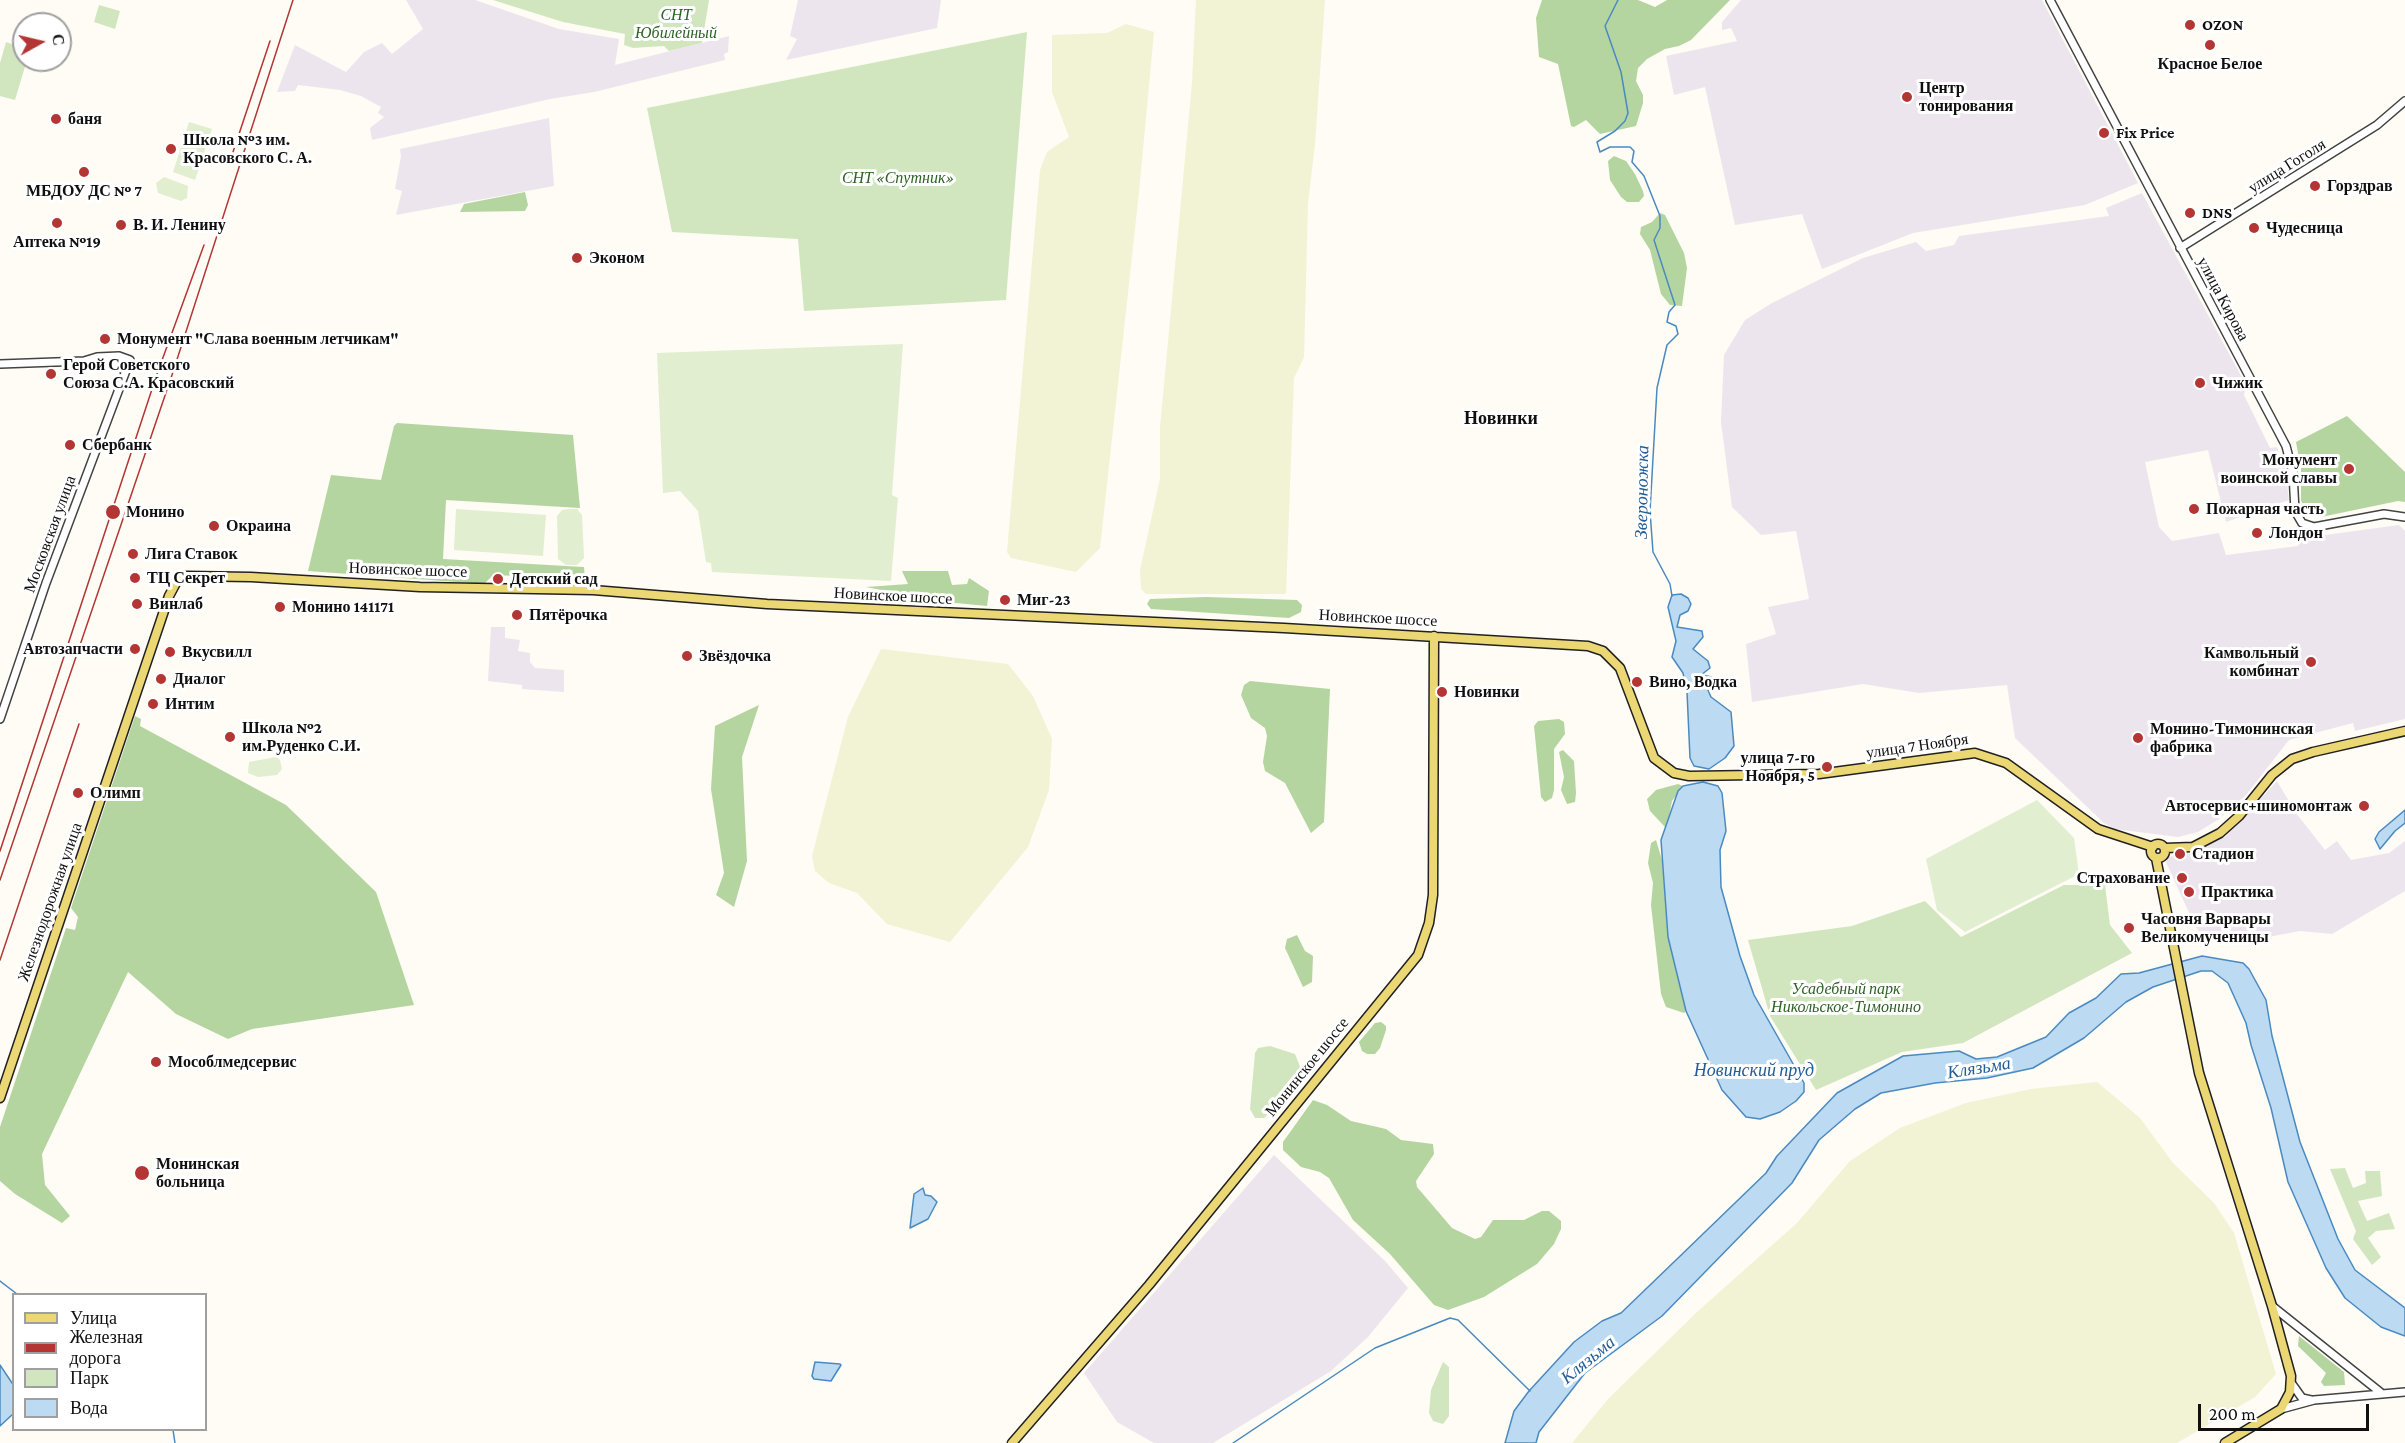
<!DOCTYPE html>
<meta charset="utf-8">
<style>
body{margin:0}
#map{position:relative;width:2405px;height:1443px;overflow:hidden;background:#fefcf4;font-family:"Crimson Pro",serif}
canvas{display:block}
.legend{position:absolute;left:12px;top:1293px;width:195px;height:138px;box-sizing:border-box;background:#fff;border:2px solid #9f9f9f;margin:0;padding:8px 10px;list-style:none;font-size:18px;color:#101010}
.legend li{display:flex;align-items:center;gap:12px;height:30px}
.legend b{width:30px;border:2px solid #9f9f9f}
.north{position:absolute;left:12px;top:12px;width:60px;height:60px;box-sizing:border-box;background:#fff;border:2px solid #9f9f9f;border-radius:50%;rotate:82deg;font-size:16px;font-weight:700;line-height:24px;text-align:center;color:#101010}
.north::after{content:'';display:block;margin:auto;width:21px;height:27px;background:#b43634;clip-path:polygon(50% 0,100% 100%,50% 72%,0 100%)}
.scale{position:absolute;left:2198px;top:1404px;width:171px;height:27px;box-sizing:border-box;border:3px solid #101010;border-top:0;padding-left:8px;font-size:18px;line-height:21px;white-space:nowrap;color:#101010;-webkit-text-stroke:4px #fff;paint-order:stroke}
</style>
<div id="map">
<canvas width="2405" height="1443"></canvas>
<ul class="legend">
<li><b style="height:8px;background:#ecd775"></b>Улица</li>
<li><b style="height:8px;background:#b43634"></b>Железная дорога</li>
<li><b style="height:16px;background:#d1e6bf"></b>Парк</li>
<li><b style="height:16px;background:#bcdaf1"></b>Вода</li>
</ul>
<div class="north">С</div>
<div class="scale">200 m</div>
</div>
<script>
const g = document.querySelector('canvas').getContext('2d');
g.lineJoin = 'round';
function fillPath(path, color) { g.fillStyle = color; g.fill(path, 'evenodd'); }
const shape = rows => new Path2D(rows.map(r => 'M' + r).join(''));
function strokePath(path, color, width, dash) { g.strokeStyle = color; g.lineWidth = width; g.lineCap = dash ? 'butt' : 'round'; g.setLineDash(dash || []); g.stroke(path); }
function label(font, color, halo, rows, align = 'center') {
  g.font = font + ' "Crimson Pro",serif'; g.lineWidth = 6; g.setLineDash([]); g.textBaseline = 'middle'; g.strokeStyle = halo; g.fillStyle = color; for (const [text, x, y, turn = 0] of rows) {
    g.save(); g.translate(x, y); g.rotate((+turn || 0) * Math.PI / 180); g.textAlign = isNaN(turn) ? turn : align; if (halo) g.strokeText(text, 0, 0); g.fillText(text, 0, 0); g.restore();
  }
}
const industrial = shape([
 [406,0,475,0,559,29,619,39,615,65,729,36,728,52,724,54,725,60,594,92,550,99,372,140,370,128,384,117,378,113,381,107,361,96,340,90,298,85,295,91,277,92,295,45,346,72,364,52,382,43,392,54,423,29],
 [798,0,941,0,937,28,786,60,797,39,790,36],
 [1741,0,2042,0,2138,183,2085,205,1913,233,1822,269,1802,214,1735,225,1705,87,1674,95,1666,56,1737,41,1731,28,1722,30,1722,22],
 [549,118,554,186,396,215,402,191,395,189,401,156,400,149],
 [2142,193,2246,385,2244,395,2270,448,2277,447,2285,467,2289,500,2226,522,2208,450,2145,462,2159,527,2172,541,2219,533,2226,555,2298,546,2303,538,2399,525,2405,531,2405,719,2355,731,2353,723,2289,740,2246,795,2219,819,2198,832,2178,837,2115,829,2104,823,2015,738,2007,685,1919,693,1863,684,1752,702,1746,644,1776,634,1768,607,1809,599,1796,531,1761,535,1732,507,1721,422,1724,355,1745,320,1772,303,1863,258,1916,242,1926,251,1954,245,1959,236,2109,216,2106,208],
 [491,627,505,627,505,638,520,640,518,651,530,653,530,662,535,668,564,670,564,692,522,689,522,685,488,681],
 [2277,781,2296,813,2325,850,2337,841,2351,860,2389,853,2405,841,2405,891,2332,934,2300,931,2226,945,2204,938,2195,926,2166,862,2168,857,2191,853,2225,837],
 [1274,1155,1385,1261,1408,1288,1368,1337,1331,1371,1213,1443,1154,1443,1117,1422,1084,1373]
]);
const farmland = shape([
 [1196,0,1325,0,1315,144,1308,203,1304,357,1294,378,1286,593,1284,594,1146,594,1141,589,1140,570,1160,479,1160,428,1192,83],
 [1126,24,1154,32,1139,192,1100,548,1076,572,1011,558,1007,552,1040,170,1047,152,1069,137,1052,92,1052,35,1107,33],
 [881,649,1008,664,1033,696,1052,739,1049,790,1028,847,950,942,887,924,857,893,829,883,815,871,812,856,848,717],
 [2097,1082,2140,1118,2173,1163,2214,1203,2234,1233,2276,1374,2255,1397,2177,1443,1572,1443,1608,1399,1697,1312,1797,1223,1850,1161,1900,1128,1966,1103,2031,1089]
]);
const green = shape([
 [493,0,709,0,702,43,669,51,664,46,633,48,624,45,625,34,563,22],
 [99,5,120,11,115,29,94,22],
 [1027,32,1006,300,804,311,798,239,672,232,647,108],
 [6,42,24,48,24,60,27,60,15,100,0,96,0,63],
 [2064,885,2105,885,2110,925,2132,953,1963,1043,1902,1052,1816,1090,1770,1016,1748,940,1852,926,1925,901,1961,937],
 [1270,1046,1295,1054,1301,1069,1299,1076,1273,1109,1264,1118,1255,1118,1250,1109,1255,1053,1258,1048],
 [2345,1168,2353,1188,2366,1183,2365,1171,2380,1171,2382,1196,2358,1201,2367,1221,2389,1213,2395,1229,2376,1231,2368,1238,2381,1257,2372,1265,2353,1239,2356,1231,2330,1169],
 [1443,1362,1449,1367,1449,1416,1443,1424,1433,1421,1429,1413,1431,1390]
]);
const forest = shape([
 [1542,0,1638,0,1655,7,1667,0,1730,0,1691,40,1679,46,1665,49,1647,59,1638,68,1636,81,1643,95,1643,103,1636,126,1600,134,1586,120,1574,127,1571,126,1558,64,1539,57,1536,18],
 [1614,156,1626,161,1635,174,1643,191,1644,196,1639,202,1627,202,1621,197,1610,180,1608,161],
 [525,192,528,205,525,211,460,212,464,204],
 [1660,213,1665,215,1684,253,1687,268,1682,306,1670,305,1661,294,1650,250,1640,234,1641,227,1652,222],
 [2347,416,2405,472,2405,502,2398,501,2321,517,2306,512,2301,500,2301,470,2296,442],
 [397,423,573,435,580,508,446,500,443,559,584,567,585,579,493,575,484,584,308,571,331,475,381,480,394,426],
 [902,571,948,571,952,585,967,584,969,578,989,591,987,606,935,601,932,595,921,598,866,587,908,584],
 [1206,597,1297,600,1302,605,1301,612,1289,618,1151,609,1147,604,1150,599],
 [1250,681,1330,689,1324,822,1311,833,1285,783,1265,771,1263,762,1267,736,1265,728,1251,718,1241,695,1244,685],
 [759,705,742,757,747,861,734,907,716,895,724,873,711,789,715,726],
 [135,716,141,719,140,726,286,805,376,892,414,1005,252,1029,228,1039,176,1014,128,972,42,1154,45,1185,70,1216,62,1223,15,1194,0,1181,0,1127,66,928,75,930,78,917,71,908],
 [1559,719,1564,722,1565,734,1554,749,1554,790,1552,798,1545,802,1541,797,1534,726,1538,721],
 [1563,750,1574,761,1576,793,1575,802,1567,804,1561,790,1564,777,1559,752],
 [1678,784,1683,786,1672,801,1667,827,1665,827,1650,811,1647,799,1656,790],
 [1656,840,1662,860,1668,937,1686,1011,1684,1013,1666,1007,1661,994,1651,905,1653,883,1648,863,1651,843],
 [1297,935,1305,951,1313,956,1312,982,1303,987,1285,948,1287,939],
 [1381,1022,1386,1026,1386,1030,1380,1048,1375,1054,1367,1054,1362,1051,1359,1042,1375,1023],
 [1313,1100,1327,1105,1351,1121,1386,1129,1401,1140,1433,1144,1434,1154,1416,1181,1417,1187,1452,1228,1475,1239,1481,1237,1493,1220,1524,1220,1542,1211,1549,1211,1561,1221,1561,1229,1554,1244,1537,1264,1484,1297,1448,1310,1434,1305,1390,1254,1353,1220,1329,1178,1320,1172,1301,1167,1283,1150,1283,1142],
 [2299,1336,2344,1372,2345,1385,2324,1386,2321,1382,2326,1373,2298,1346]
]);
const pitch = shape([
 [189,122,212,129,195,180,173,172],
 [164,177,188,186,187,198,181,201,158,193,156,183],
 [903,344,892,495,898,498,891,581,712,572,711,563,706,562,698,511,680,491,663,493,657,353],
 [456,509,546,515,543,556,454,550],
 [569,509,577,509,582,515,584,558,577,565,566,565,558,559,557,516,562,510],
 [276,757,280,760,282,769,277,775,258,777,248,773,249,762],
 [2037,800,2074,838,2079,874,1965,932,1937,910,1926,859]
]);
const water = shape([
 [1681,594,1688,598,1691,604,1688,611,1680,615,1677,627,1702,631,1703,637,1693,649,1708,661,1710,668,1701,675,1712,677,1713,682,1707,688,1711,697,1731,712,1734,746,1725,758,1709,769,1694,766,1690,758,1687,692,1683,673,1672,657,1676,641,1668,607,1672,595,1681,594],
 [1703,782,1718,786,1722,793,1726,831,1720,850,1721,887,1740,956,1754,995,1804,1083,1804,1092,1796,1101,1780,1112,1760,1119,1746,1117,1722,1090,1686,1011,1668,937,1661,840,1678,791,1683,786,1703,782],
 [2405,810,2405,823,2395,831,2380,849,2375,839,2379,832,2405,810],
 [2202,956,2243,963,2249,969,2266,1000,2272,1036,2300,1142,2338,1239,2355,1270,2405,1308,2405,1336,2381,1327,2345,1298,2326,1268,2288,1182,2271,1108,2251,1045,2246,1023,2228,983,2212,971,2201,971,2153,987,2126,1002,2084,1038,2033,1068,1987,1078,1935,1083,1881,1093,1855,1109,1819,1140,1792,1183,1662,1316,1585,1373,1539,1432,1536,1443,1505,1443,1514,1411,1529,1391,1574,1342,1602,1321,1621,1313,1676,1260,1766,1173,1777,1156,1837,1093,1903,1056,1959,1051,1976,1059,1997,1057,2046,1037,2069,1013,2096,998,2121,974,2139,973,2202,956],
 [923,1188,925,1195,931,1196,937,1202,928,1219,910,1228,914,1194,923,1188],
 [815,1362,840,1364,841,1365,831,1381,814,1379,812,1376,815,1362],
 [0,1365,14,1386,13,1414,0,1426,0,1365]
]);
const stream = shape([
 [1618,0,1605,26,1621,72,1628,113,1625,121,1615,131,1597,142,1600,152,1610,147,1630,147,1634,151,1632,162,1644,176,1660,216,1660,228,1654,240,1675,305,1669,312,1667,322,1676,326,1678,334,1667,345,1657,388,1650,511,1653,552,1670,584,1672,596],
 [0,1281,17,1294],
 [169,1430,173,1430,175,1443],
 [1233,1443,1375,1348,1450,1318,1458,1320,1530,1391]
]);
const minor = shape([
 [2050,0,2286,446,2293,473,2295,511,2302,523,2314,527,2384,514,2405,517],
 [2180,248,2377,125,2405,101],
 [0,364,84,361,113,364,126,370],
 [0,719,46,583,130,360,119,356,97,357,84,361],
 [2272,1306,2380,1392],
 [2292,1384,2302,1398,2311,1400],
 [2281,1409,2314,1400,2405,1392]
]);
const major = shape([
 '2151 851a7 7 0 1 1 14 0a7 7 0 1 1-14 0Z',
 [2165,848,2193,847,2220,833,2239,816,2272,775,2292,759,2313,752,2405,731],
 [2156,858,2199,1073,2272,1306,2291,1376,2290,1392,2281,1409,2225,1443],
 [0,1098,169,596,177,581,186,576,251,577,420,587,593,590,767,604,1284,628,1588,646,1603,651,1620,668,1654,758,1674,773,1689,776,1819,774,1975,753,2006,763,2098,829,2153,847],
 [1012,1443,1149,1285,1418,955,1429,923,1433,895,1434,636]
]);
const rail = shape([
 [233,152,270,41],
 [0,851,157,374,204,245],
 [0,880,172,375,293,0],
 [0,960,79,724]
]);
const markers = [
 [2190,25,6,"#b43634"],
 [2210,45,6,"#b43634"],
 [1907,97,6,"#b43634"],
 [56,119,6,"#b43634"],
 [2104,133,6,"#b43634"],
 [171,149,6,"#b43634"],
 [84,172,6,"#b43634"],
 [2315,186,6,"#b43634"],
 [2190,213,6,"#b43634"],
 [57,223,6,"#b43634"],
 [121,225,6,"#b43634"],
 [2254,228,6,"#b43634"],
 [577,258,6,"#b43634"],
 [105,339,6,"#b43634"],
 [51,374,6,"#b43634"],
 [2200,383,6,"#b43634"],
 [70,445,6,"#b43634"],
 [2349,469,6,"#b43634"],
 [2194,509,6,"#b43634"],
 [113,512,8,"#b43634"],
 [214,526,6,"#b43634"],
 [2257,533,6,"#b43634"],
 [133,554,6,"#b43634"],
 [135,578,6,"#b43634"],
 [498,579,6,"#b43634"],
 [1005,600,6,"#b43634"],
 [137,604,6,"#b43634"],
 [280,607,6,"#b43634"],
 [517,615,6,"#b43634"],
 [135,649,6,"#b43634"],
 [170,652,6,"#b43634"],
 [687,656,6,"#b43634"],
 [2311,662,6,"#b43634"],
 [161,679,6,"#b43634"],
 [1637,682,6,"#b43634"],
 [1442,692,6,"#b43634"],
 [153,704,6,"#b43634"],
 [230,737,6,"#b43634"],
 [2138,738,6,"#b43634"],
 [1827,767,6,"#b43634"],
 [78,793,6,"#b43634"],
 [2364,806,6,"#b43634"],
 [2180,854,6,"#b43634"],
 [2182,878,6,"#b43634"],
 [2189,892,6,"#b43634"],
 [2129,928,6,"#b43634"],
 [156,1062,6,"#b43634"],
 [142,1173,8,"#b43634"]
];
const parkNames = [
 ["СНТ",676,15],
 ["Юбилейный",676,33],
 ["СНТ «Спутник»",898,178],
 ["Усадебный парк",1846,989],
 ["Никольское-Тимонино",1846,1007]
];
const poiNames = [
 ["OZON",2202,25],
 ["Красное Белое",2210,64,"center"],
 ["Центр",1919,88],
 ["тонирования",1919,106],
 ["баня",68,119],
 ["Fix Price",2116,133],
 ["Школа №3 им.",183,140],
 ["Красовского С. А.",183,158],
 ["Горздрав",2327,186],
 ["МБДОУ ДС № 7",84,191,"center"],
 ["DNS",2202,213],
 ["В. И. Ленину",133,225],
 ["Чудесница",2266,228],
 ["Аптека №19",57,242,"center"],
 ["Эконом",589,258],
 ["Монумент \"Слава военным летчикам\"",117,339],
 ["Герой Советского",63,365],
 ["Союза С.А. Красовский",63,383],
 ["Чижик",2212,383],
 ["Сбербанк",82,445],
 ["Монумент",2337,460,"right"],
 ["воинской славы",2337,478,"right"],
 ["Пожарная часть",2206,509],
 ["Монино",126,512],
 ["Окраина",226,526],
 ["Лондон",2269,533],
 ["Лига Ставок",145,554],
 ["ТЦ Секрет",147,578],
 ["Детский сад",510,579],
 ["Миг-23",1017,600],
 ["Винлаб",149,604],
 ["Монино 141171",292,607],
 ["Пятёрочка",529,615],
 ["Автозапчасти",123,649,"right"],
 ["Вкусвилл",182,652],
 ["Камвольный",2299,653,"right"],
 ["комбинат",2299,671,"right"],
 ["Звёздочка",699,656],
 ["Диалог",173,679],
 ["Вино, Водка",1649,682],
 ["Новинки",1454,692],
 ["Интим",165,704],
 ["Школа №2",242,728],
 ["им.Руденко С.И.",242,746],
 ["Монино-Тимонинская",2150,729],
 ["фабрика",2150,747],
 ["улица 7-го",1815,758,"right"],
 ["Ноября, 5",1815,776,"right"],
 ["Олимп",90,793],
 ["Автосервис+шиномонтаж",2352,806,"right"],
 ["Стадион",2192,854],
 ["Страхование",2170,878,"right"],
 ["Практика",2201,892],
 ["Часовня Варвары",2141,919],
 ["Великомученицы",2141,937],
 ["Мособлмедсервис",168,1062],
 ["Монинская",156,1164],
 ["больница",156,1182]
];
const streetNames = [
 ["улица Гоголя",2287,166,-32],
 ["улица Кирова",2223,299,62],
 ["Московская улица",50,534,-70],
 ["Новинское шоссе",408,570,2],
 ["Новинское шоссе",893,596,3],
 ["Новинское шоссе",1378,618,3],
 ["улица 7 Ноября",1917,746,-8],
 ["Железнодорожная улица",50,902,-71],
 ["Монинское шоссе",1307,1067,-51]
];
const neighbourhoodNames = [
 ["Новинки",1501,418]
];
const waterNames = [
 ["Звероножка",1642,492,-89],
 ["Клязьма",1979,1068,-9],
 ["Новинский пруд",1754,1070],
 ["Клязьма",1588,1360,-39]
];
fillPath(industrial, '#ede5ed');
fillPath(farmland, '#f2f2d5');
fillPath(green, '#d1e6bf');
fillPath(forest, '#b5d5a0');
fillPath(pitch, '#e2eed0');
fillPath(water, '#bcdaf1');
strokePath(water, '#4a8ac1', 1.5);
strokePath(stream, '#4a8ac1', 1.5);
strokePath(minor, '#434343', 10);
strokePath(major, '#212121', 11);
strokePath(minor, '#fff', 7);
strokePath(major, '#ecd775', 8);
strokePath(rail, '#b43634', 1.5);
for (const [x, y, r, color] of markers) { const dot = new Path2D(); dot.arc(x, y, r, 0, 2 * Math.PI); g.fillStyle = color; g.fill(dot); strokePath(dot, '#fff', 2); }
label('italic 16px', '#2e6225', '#fff', parkNames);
label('bold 16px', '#101010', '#fff', poiNames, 'left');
label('16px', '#101010', '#fff', streetNames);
label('bold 18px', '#101010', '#fff', neighbourhoodNames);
label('italic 18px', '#235d97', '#fff', waterNames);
</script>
